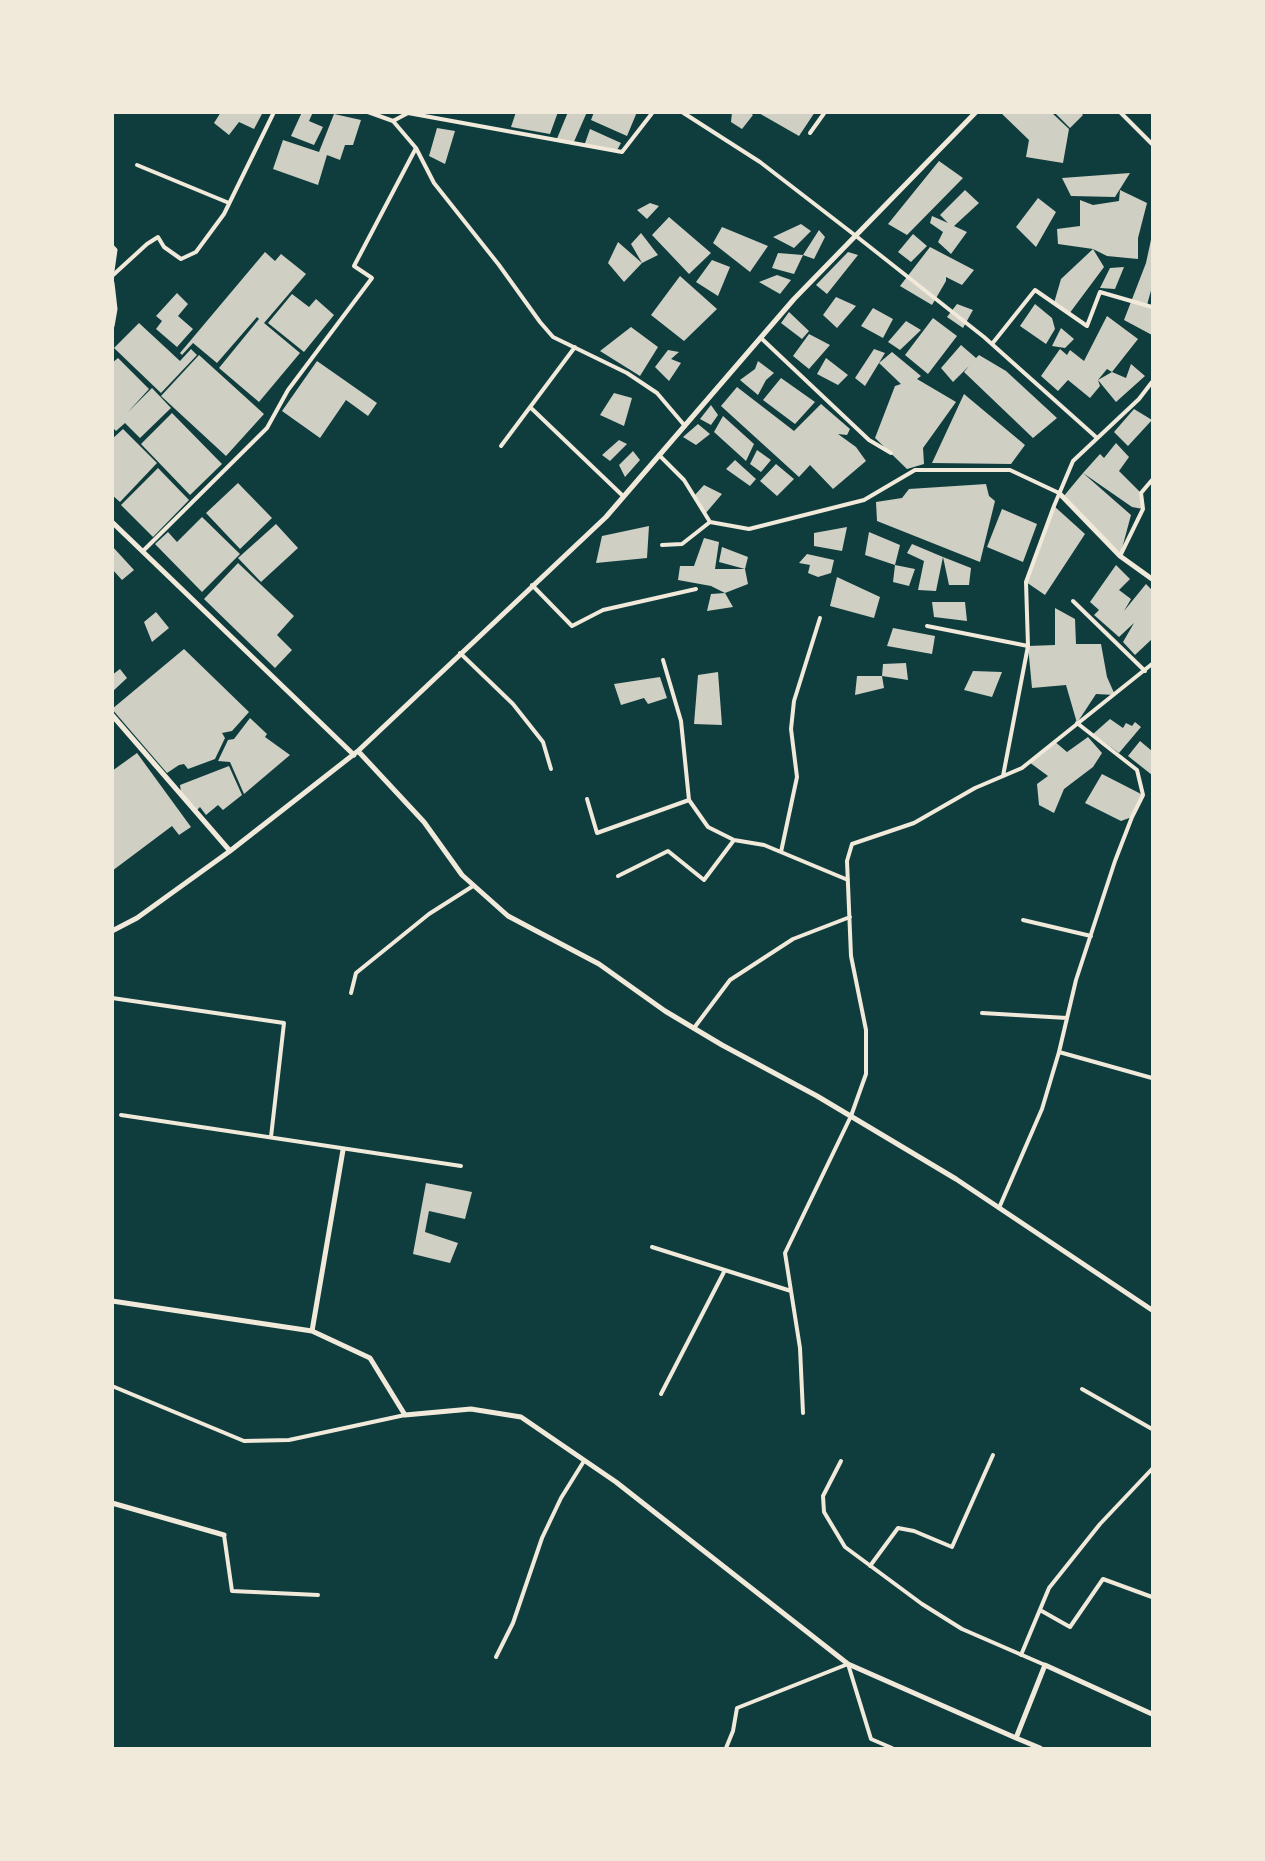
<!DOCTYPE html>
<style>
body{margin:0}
#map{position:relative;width:1265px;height:1861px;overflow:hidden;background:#0f3d3e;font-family:"Fira Sans",sans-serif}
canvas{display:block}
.frame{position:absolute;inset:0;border:114px solid #f1e9da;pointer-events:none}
</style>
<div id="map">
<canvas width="1265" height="1861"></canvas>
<div class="frame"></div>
</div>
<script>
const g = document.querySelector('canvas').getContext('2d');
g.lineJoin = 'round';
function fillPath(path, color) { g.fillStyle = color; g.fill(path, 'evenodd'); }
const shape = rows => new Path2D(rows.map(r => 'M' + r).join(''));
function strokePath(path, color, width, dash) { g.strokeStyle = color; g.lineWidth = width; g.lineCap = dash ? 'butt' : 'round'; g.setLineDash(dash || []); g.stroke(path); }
const building = shape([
 [221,112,263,112,254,129,239,122,229,135,214,123],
 [302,112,313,112,309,121,323,127,314,145,291,136],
 [516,112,558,112,550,134,511,127],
 [568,112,587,112,573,144,556,141],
 [594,112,637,112,627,136,591,120],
 [732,112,749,112,753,115,742,129,731,122],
 [757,112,815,112,799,136],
 [1000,112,1051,112,1069,129,1063,163,1026,157,1029,140],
 [1054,112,1080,112,1083,115,1070,128],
 [334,114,361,120,353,145,345,145,340,160,327,155,318,185,273,169,283,140,319,152],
 [437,128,455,131,445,164,429,156],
 [590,129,621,143,616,152,584,146],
 [939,161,963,178,907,235,888,224],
 [1130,173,1115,197,1071,196,1062,178],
 [965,190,979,203,954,226,967,232,951,254,938,242,943,232,930,223,932,216,948,223,940,215],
 [1120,190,1147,203,1138,238,1138,259,1107,256,1093,249,1058,244,1057,229,1080,226,1080,200,1093,205,1119,201],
 [1038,198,1056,212,1036,247,1016,227],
 [650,203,659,206,647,219,637,210],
 [669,217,711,253,689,274,652,235],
 [801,224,811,231,794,248,773,237],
 [722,227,768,246,750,272,713,243],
 [819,230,825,237,814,259,803,255],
 [641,233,658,255,642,263,631,244],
 [913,234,927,246,911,262,898,252],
 [1152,235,1152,287,1147,305,1152,307,1152,335,1124,320,1146,263],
 [618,242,642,263,624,282,608,263],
 [930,247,974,270,962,285,946,277,946,281,932,305,900,286],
 [1093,249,1104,267,1069,314,1054,303,1061,279],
 [265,252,275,261,281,254,306,274,264,323,300,353,259,402,219,368,259,319,257,317,217,363,193,343,182,355,180,353],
 [848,252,858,255,827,294,816,285],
 [778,253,803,255,794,274,772,268],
 [712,260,730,267,718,296,696,282],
 [1124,267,1115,289,1100,288,1110,268],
 [777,275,791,280,780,294,759,282],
 [680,276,717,309,684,341,651,315],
 [177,293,188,304,178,316,193,329,177,347,156,329,162,321,156,316],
 [292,294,309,307,316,299,334,315,304,352,268,323],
 [836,297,856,306,837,328,823,315],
 [957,304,973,310,963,328,947,317],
 [1035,304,1052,318,1055,329,1046,344,1020,326],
 [873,308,893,319,883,338,861,326],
 [789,312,809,331,802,339,781,323],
 [1107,316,1138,339,1112,372,1107,369,1098,380,1100,386,1090,398,1068,380,1058,391,1041,376,1060,349,1067,355,1070,350,1084,361],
 [933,318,957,336,928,374,905,355],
 [906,321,921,330,900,350,888,342],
 [139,323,180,361,191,349,197,355,161,393,114,348],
 [631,327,658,347,640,376,600,351],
 [1061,328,1074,339,1065,348,1052,346],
 [809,334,830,345,809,369,793,356],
 [961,345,976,358,979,355,1006,371,1057,418,1033,438,964,372,969,366,953,382,941,368],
 [874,349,885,353,865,386,855,378],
 [668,350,679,352,671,359,681,363,669,381,655,367],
 [892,352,921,376,917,379,956,402,923,448,924,464,907,469,875,438,895,386,901,384,879,363],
 [199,355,264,414,226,456,161,396],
 [118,358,149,389,128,412,152,388,171,408,140,438,125,423,116,431,112,427,112,363],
 [826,358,848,375,838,385,817,374],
 [317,361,377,403,368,416,346,400,320,438,282,411],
 [758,361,774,373,766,380,758,395,740,380,755,369],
 [1131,364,1145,376,1116,402,1098,380,1112,372,1126,378],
 [781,378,815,402,795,424,763,400],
 [737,387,794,431,821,404,850,429,847,435,838,434,856,447,866,461,833,489,810,465,799,477,721,406],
 [614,393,632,398,624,426,600,415],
 [964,394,1025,445,1011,464,932,463],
 [711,405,718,415,711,425,700,419],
 [1134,409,1152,420,1128,446,1114,432],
 [172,413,222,464,190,495,141,444],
 [723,416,754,444,746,461,714,432],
 [698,424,710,434,696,445,683,437],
 [123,429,157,463,120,502,112,495,112,439],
 [619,440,627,444,610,461,602,455],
 [1116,443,1129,457,1119,471,1141,493,1143,509,1132,507,1083,473,1100,454,1104,458],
 [757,450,771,460,761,472,750,464],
 [633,451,640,460,625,477,619,465],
 [735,460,756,479,750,486,726,469],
 [776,464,794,479,777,496,760,481],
 [158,468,189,500,153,537,121,505],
 [1083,473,1131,515,1120,556,1063,497],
 [238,483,272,518,240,549,206,513],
 [986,484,989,496,995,501,980,562,877,521,876,502,902,498,909,489],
 [704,485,722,494,705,514,694,496],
 [1054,506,1085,534,1045,595,1026,582],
 [1002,509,1037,524,1023,562,987,547],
 [202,517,240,554,202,592,155,544,168,532,177,542],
 [276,524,298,548,261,582,238,558],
 [649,526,647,558,596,563,602,536],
 [847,527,842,551,814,546,814,533],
 [869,532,900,545,895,565,865,555],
 [704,538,719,542,715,569,745,569,748,584,725,593,711,586,678,580,680,566,694,566],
 [912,544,943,557,936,591,918,590,924,561,907,553],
 [112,546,134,570,122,580,112,569],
 [722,547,748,557,745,569,719,562],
 [807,554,834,560,831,573,818,577,808,573,810,565,799,563],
 [943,557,971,568,969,585,949,585],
 [238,563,294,616,277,635,292,650,275,668,204,599],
 [895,565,915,569,909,586,893,582],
 [1116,565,1130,579,1119,590,1131,599,1124,611,1146,584,1152,590,1152,639,1135,655,1123,642,1134,623,1119,637,1094,615,1099,610,1090,602],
 [837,577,880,597,874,618,830,606],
 [725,593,733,607,707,611,711,594],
 [932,602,965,602,967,621,934,617],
 [1055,608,1075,619,1076,644,1101,644,1107,677,1115,695,1096,694,1077,723,1066,685,1032,688,1028,646,1055,645],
 [156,612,169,628,152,642,144,622],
 [893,628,935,636,932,654,887,646],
 [184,649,249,712,232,731,222,733,225,738,215,759,188,769,184,764,179,765,167,773,112,709],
 [906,663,908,680,882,676,883,664],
 [120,669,127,678,112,692,112,675],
 [973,671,1002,672,992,697,964,690],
 [718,672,722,725,694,724,698,675],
 [857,676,882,676,884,688,855,695],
 [660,677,667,698,648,704,644,698,621,705,614,684],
 [250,718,267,734,265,737,290,755,244,794,230,762,218,761,228,740,234,739],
 [1110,719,1123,728,1126,723,1132,726,1135,722,1141,727,1119,753,1093,734],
 [1088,737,1102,753,1093,767,1064,789,1054,813,1039,805,1037,784,1048,776,1029,762,1054,741,1067,752],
 [1140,741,1152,751,1152,775,1128,756],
 [137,753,191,827,179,835,172,826,112,871,112,771],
 [229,766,242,795,223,810,218,805,206,815,200,807,197,810,181,792,180,785],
 [1102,774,1143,795,1132,817,1121,821,1085,803],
 [426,1183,472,1192,465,1219,429,1211,425,1232,458,1243,450,1263,413,1254]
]);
const service = shape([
 [368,112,393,121,416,148,434,183,499,265,540,322,553,337,627,373,657,393,685,426],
 [682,112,760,162,856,236,984,337,1096,437],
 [1120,112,1152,144],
 [393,121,408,113,622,152,653,112],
 [810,133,825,112],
 [137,165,229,203],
 [112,276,147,244,158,237,164,247,181,259,196,252,224,214,274,112],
 [761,338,869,440,891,453],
 [992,344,1035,290,1087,326,1100,292,1152,307],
 [530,407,623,496],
 [501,446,575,347],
 [659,455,684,480,710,522,749,529,864,500,915,470,1010,470,1059,493],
 [662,545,682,544,710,522],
 [143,551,267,428,288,390,372,278,354,266,416,148],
 [1120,556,1143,509,1141,493,1152,480],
 [532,585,572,626,603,610,696,589],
 [1073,601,1145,671],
 [927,626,1028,646],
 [460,653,513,704,543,742,551,769],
 [663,660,681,721,689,800,708,827,734,840],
 [1003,776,1028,646,1026,582,1054,506,1073,461,1139,399,1152,382],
 [587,799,597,833,689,800],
 [781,852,797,777,791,729,794,701,820,618],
 [618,876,668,851,704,880,734,840,764,845,848,880],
 [1023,920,1091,936],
 [351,993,356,973,429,914,473,886],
 [112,998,284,1023,271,1137],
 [982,1013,1067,1018],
 [694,1028,730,980,793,939,850,917],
 [1059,1052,1076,980,1115,861,1132,817,1143,795,1137,770,1077,723],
 [121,1115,461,1166],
 [999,1208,1042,1109,1059,1052,1152,1078],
 [652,1247,791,1291],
 [112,1386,244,1441,289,1440,405,1415],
 [1082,1389,1152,1429],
 [661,1394,725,1270],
 [803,1413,800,1348,785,1253,851,1116,866,1074,866,1030,851,956,847,861,852,844,914,823,975,788,1022,768,1152,664],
 [841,1461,823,1496,824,1512,845,1547,922,1604,962,1629,1045,1665],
 [224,1535,232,1591,318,1595],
 [870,1566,898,1528,914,1531,952,1547,993,1455],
 [1040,1610,1070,1627,1103,1579,1152,1597],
 [1021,1655,1049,1588,1100,1524,1152,1469],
 [496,1657,513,1623,542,1538,561,1498,584,1461],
 [726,1748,733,1731,737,1708,848,1664,871,1739,892,1748]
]);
const minor = shape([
 [112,247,115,250,112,271],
 [112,283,115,309,112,326],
 [1059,493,1120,556,1152,579],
 [112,522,354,755],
 [112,715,230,851],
 [358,751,424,822,462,875,508,916,599,964,665,1011,722,1045,817,1096,956,1179,1152,1310],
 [112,931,137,918,230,851,358,751,606,517,794,299,976,112],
 [112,1301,312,1331,370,1358,405,1415,471,1409,521,1417,616,1482,848,1664,1016,1738,1045,1665,1152,1714],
 [312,1331,343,1150],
 [112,1503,224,1535],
 [1016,1738,1040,1748]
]);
fillPath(building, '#cfcfc3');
strokePath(service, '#f1e9da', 4);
strokePath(minor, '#f1e9da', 5);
</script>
